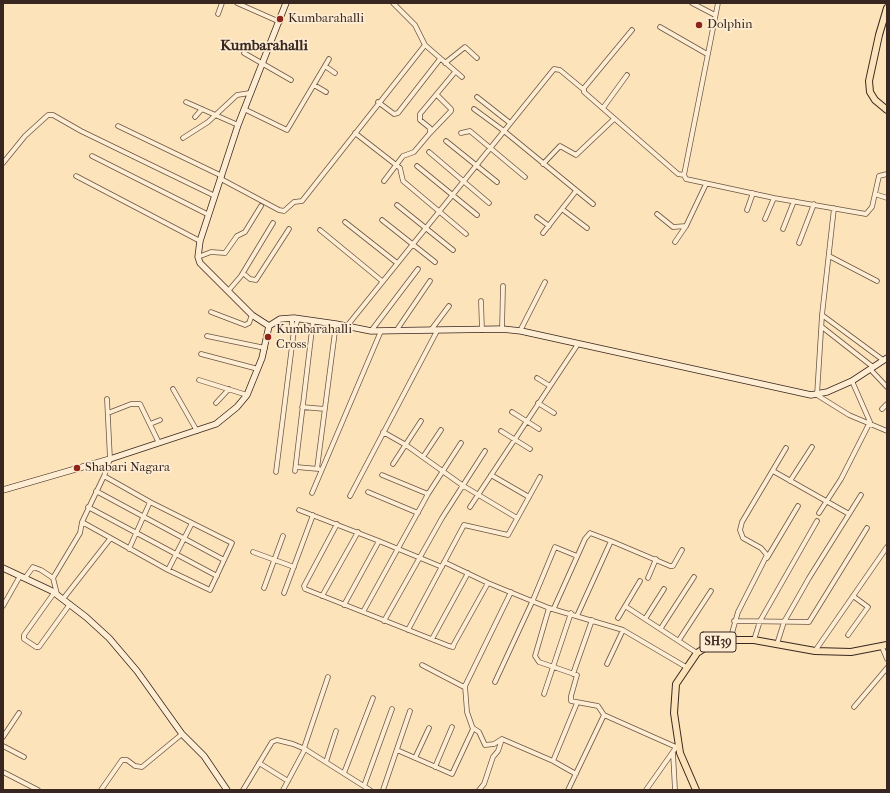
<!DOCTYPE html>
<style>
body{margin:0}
#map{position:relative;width:890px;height:793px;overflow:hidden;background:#fde3b9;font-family:"IM FELL French Canon",serif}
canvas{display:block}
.frame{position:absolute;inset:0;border:4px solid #382720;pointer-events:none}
</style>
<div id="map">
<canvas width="890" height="793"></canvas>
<div class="frame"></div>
</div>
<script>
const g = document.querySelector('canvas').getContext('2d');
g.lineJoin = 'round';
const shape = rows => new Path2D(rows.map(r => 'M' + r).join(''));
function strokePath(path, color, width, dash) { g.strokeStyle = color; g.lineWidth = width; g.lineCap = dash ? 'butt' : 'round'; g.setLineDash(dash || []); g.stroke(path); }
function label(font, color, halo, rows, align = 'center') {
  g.font = font + ' "IM FELL French Canon",serif'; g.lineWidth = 3.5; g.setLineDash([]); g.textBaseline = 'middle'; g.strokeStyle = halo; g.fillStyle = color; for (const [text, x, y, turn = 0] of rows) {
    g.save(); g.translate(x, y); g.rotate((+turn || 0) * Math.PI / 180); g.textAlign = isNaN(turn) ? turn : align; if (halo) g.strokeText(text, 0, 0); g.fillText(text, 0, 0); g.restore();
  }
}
const street = shape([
 [237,3,280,22],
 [393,3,415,25,425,45,462,77],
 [692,3,715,15],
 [718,3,684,175,686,179,774,198,866,214,872,207,879,176,887,174],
 [218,14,222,3],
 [660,27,707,54],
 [632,30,584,88,584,92,678,174,684,175],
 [244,53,291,80],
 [445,63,465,47,477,58],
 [325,66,335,73],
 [314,85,326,92],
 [477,97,510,123],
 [186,102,238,125],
 [378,102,394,114,398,113,440,59],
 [603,108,627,75],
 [244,109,287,130,329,59],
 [474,109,504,131,593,204],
 [195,117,202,109],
 [118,126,222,176],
 [355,133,400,168,403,181,466,234],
 [430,133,451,111,451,109,437,95],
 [461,133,470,131,525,177],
 [183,138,208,122,237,95,250,93],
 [446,141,497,182],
 [429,152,489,203],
 [92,156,209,215],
 [3,163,25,136,48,115,53,115,81,131,215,196],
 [543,164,560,146,576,155,614,119],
 [417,166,477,215],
 [76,176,200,241],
 [221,179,279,210,284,211,294,202,302,201,425,45],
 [384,181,403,156,414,152,430,133,430,128,420,120,420,114,455,72],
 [875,194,887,198],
 [397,205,453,250],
 [834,208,822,315,817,395,849,415,887,431],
 [562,209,587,228],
 [747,210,753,193],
 [657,214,673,227,686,226],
 [537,217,549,226],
 [765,219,774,198],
 [382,220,435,262],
 [345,222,397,263],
 [783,229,794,201],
 [320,230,382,281],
 [543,233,576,191],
 [675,242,686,226,706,184],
 [799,243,814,204],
 [829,256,877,281],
 [198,257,211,252,225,253,237,236,245,232,261,206],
 [243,273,250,279,256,280,289,229],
 [229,290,241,276,273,223],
 [481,301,482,330],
 [211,312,245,325,249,323,252,315],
 [822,315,883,360],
 [292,318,292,326,294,330,298,319],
 [347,326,554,69,560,70,584,90],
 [822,327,873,367],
 [502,329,503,286],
 [431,330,449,306],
 [371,331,418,269],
 [396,331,430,281],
 [520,331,545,282],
 [207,336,265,348],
 [201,354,258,369],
 [870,369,887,387],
 [537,378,550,386],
 [199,380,247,395],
 [173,389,197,431],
 [216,403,229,389],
 [538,403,554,413],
 [302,407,325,409],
 [882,409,887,404],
 [512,412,539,429],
 [108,413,131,404,140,404,159,443],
 [150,424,160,420],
 [501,431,530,449],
 [383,432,406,445,462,485,517,518],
 [423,457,441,430],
 [393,464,421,421],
 [296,467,319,469],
 [317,469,336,324],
 [295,471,313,321],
 [773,471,849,514],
 [276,472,294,330],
 [382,475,428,494],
 [491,475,529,497],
 [104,476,150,502,232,543,210,590,168,570,82,522,104,476,110,459,107,399],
 [790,481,812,447],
 [96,491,224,560],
 [368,492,418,513],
 [312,493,381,331],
 [350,496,437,331],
 [88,507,217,576],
 [470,507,578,344],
 [299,510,379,541,442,567],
 [819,513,841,479,870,422,852,381],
 [337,524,304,586,305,589,449,646,453,647,454,644,488,583],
 [129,549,150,502],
 [253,552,294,567],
 [767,558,798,506],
 [444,562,488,583,549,608,623,630,686,667],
 [168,570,192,523],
 [25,578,33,567,41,570,53,578],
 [648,578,656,559],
 [264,588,283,536],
 [54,593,24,635,24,639,36,647,39,647,70,604],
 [284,593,313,515],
 [57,594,53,578,80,533,82,522],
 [322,596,358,532],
 [63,599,110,539],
 [344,605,379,541],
 [3,606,20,576],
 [625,606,697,653],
 [549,608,535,656,539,662,577,675,571,696,571,701,598,706,604,715,676,747],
 [554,608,585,539,590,533,611,541],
 [363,612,428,494,461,443],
 [577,616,611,541,670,566,673,566,682,550],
 [618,618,640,581],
 [645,619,664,589],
 [384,621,442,518,485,451],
 [734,621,809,622,867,528],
 [661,628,694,577],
 [408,630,464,525,508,535,540,477],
 [848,635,868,607,853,596],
 [432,639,468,573],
 [679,640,711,591],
 [730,640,738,612,767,555,761,548,743,538,740,530,742,522,786,448],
 [754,640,760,621,817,521],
 [777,644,784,622,809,578,861,495],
 [882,647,887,659],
 [815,651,887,547],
 [607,664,623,630],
 [422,665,464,687],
 [573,674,592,620],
 [495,682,533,600,555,547,577,556],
 [544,694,571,613],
 [854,707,887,668],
 [473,728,479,732,485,745,494,744,502,739,553,761],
 [3,737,19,713],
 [3,746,24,757],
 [304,748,328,677],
 [397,750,452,774,473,729,467,712,465,686,511,592],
 [673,753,675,790],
 [415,758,429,728],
 [326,762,336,731],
 [259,763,288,781],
 [435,767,452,727],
 [3,772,38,790],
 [344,773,373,698],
 [576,774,553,761,577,703],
 [364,786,392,709],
 [101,790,122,760,127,760,135,766,142,767,182,734],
 [243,790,272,742,277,740,293,744,305,749,370,790],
 [283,790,305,749],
 [383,790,410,711],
 [479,790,484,784,493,757,498,751,502,739],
 [568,790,604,715],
 [646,790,677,746]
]);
const secondary = shape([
 [269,326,252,315,200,263,198,257,200,241,238,125,286,3],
 [3,490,110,459,216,424,237,407,247,395,262,358,269,326,280,319,294,318,336,324,371,331,502,329,521,331,811,395,827,392,852,381,887,358],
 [3,568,52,591,86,617,109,638,137,671,182,734,204,756,227,790]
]);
const primary = shape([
 [887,8,879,35,869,81,870,92,875,100,887,110],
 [696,790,680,753,674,713,676,684,697,653,711,644,730,640,754,640,815,651,851,652,887,645]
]);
const markers = [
 [280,19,4,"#8f2418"],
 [699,25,4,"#8f2418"],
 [268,337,4,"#8f2418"],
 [77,468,4,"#8f2418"]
];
const shields = [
 [718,642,36]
];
const shieldNames = [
 ["SH39",718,642]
];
const poiNames = [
 ["Kumbarahalli",288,19],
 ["Dolphin",707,25],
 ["Kumbarahalli",276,330],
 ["Cross",276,345],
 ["Shabari Nagara",85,468]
];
const quarterNames = [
 ["Kumbarahalli",264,46]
];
strokePath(street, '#695646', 5.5);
strokePath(secondary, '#382720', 7);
strokePath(primary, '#382720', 8);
strokePath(street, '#feedd2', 4);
strokePath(secondary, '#feedd2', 5.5);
strokePath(primary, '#fde3b9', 6);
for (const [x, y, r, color] of markers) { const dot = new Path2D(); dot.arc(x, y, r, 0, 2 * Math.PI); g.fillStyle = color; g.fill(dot); strokePath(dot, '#feedd2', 1.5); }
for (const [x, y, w] of shields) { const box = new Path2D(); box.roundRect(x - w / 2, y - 10, w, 20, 3); g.fillStyle = '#feedd2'; g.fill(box); strokePath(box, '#382720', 1); }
label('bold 12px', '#382720', null, shieldNames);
label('13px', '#382720', '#feedd2', poiNames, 'left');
label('bold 15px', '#382720', '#feedd2', quarterNames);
</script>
